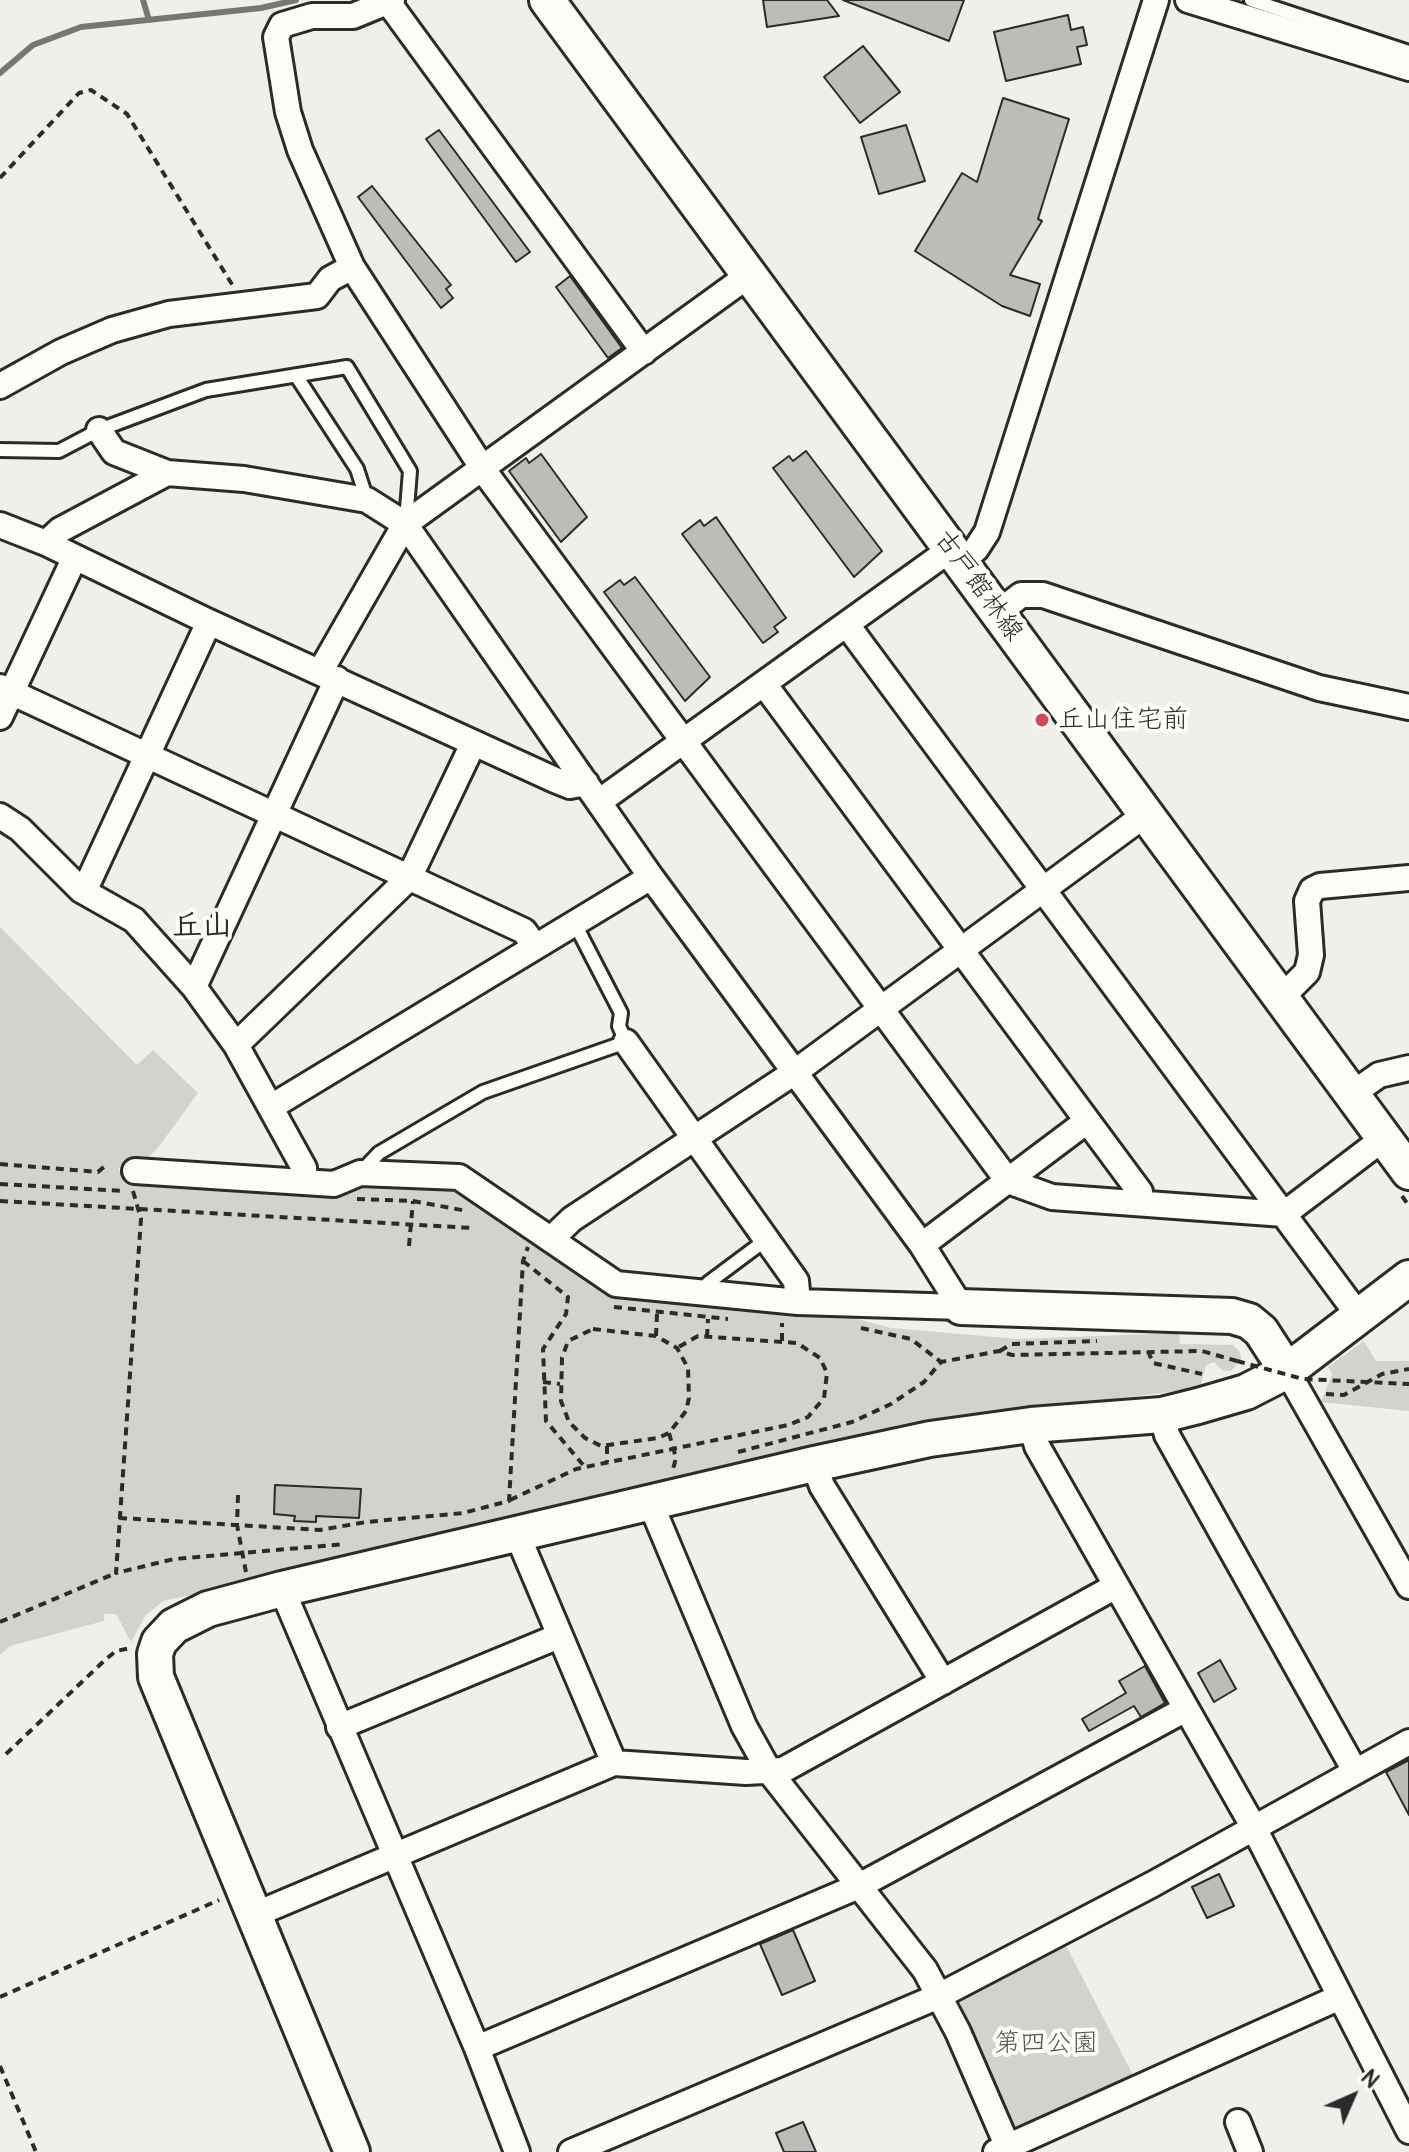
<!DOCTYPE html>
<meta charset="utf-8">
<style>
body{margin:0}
#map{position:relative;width:1409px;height:2152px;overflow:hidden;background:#f0efeb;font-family:Pangolin,sans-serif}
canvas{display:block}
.north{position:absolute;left:1313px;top:2056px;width:80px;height:80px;-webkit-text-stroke:6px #fdfcf7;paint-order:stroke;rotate:45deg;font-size:22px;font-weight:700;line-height:32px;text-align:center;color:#2b2b2b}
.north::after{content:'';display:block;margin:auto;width:28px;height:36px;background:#2b2b2b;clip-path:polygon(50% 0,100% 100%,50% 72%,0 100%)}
</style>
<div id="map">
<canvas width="1409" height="2152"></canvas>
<div class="north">N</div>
</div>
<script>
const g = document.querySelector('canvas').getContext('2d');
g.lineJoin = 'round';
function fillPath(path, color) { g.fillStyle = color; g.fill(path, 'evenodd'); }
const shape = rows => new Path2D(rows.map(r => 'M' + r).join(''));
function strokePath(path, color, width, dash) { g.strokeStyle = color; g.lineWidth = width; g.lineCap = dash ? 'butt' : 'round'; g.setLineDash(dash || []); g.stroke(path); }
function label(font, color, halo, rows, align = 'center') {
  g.font = font + ' Pangolin,"Klee One",sans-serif'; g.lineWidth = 8; g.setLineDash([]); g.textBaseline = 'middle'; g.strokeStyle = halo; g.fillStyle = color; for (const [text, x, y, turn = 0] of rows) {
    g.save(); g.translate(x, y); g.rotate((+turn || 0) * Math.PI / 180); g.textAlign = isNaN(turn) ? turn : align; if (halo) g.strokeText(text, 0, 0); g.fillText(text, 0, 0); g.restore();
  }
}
const green = shape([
 [0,927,137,1065,153,1050,198,1093,157,1149,140,1165,129,1159,118,1169,126,1178,144,1186,331,1197,361,1184,450,1185,619,1295,955,1321,858,1319,891,1328,1018,1339,1179,1333,1180,1344,1233,1345,1240,1352,1241,1360,1231,1371,1222,1370,1214,1362,1206,1365,1200,1388,1005,1413,181,1597,163,1601,145,1616,131,1642,116,1614,104,1614,104,1621,10,1646,0,1655],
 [1364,1341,1376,1361,1409,1361,1409,1411,1321,1402,1332,1374,1328,1367],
 [1063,1940,1134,2077,1020,2129,1012,2124,961,2010,960,1997]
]);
const stream = shape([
 [143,0,149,20],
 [0,73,33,45,81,27,261,8,296,0]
]);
const building = shape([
 [763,0,827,0,839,16,767,27,763,0],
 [843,0,964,0,949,41,843,0],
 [1068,15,1071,30,1083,27,1087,45,1077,47,1081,64,1006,81,994,32,1068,15],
 [863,46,900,92,860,123,824,77,863,46],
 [1003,98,1069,119,1038,219,1042,221,1010,275,1040,284,1030,316,1002,306,915,251,962,173,977,182,1003,98],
 [906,125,925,181,879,194,861,137,906,125],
 [439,130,530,252,516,262,426,139,439,130],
 [372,186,451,285,446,289,453,298,441,308,358,197,372,186],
 [570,276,622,348,608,358,556,287,570,276],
 [806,451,882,551,854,577,773,468,789,456,793,461,806,451],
 [541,454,587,517,561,542,509,471,526,458,529,463,541,454],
 [716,517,786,618,774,627,778,632,763,643,682,534,700,520,704,526,716,517],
 [635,577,710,677,685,701,604,592,620,580,624,585,635,577],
 [275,1485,361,1489,359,1518,316,1516,316,1522,294,1521,295,1516,274,1514,275,1485],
 [1220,1660,1236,1689,1214,1702,1198,1673,1220,1660],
 [1145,1666,1165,1703,1141,1717,1134,1706,1089,1731,1082,1719,1126,1693,1119,1681,1145,1666],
 [1409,1760,1409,1815,1386,1772,1409,1760],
 [1219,1874,1234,1906,1207,1918,1192,1887,1219,1874],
 [793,1930,815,1981,782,1995,760,1944,793,1930],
 [803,2122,816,2152,784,2152,776,2133,803,2122]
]);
const path = shape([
 [0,178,79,93,91,90,127,114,233,286],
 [0,1164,98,1172,107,1164],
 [0,1184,124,1191],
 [133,1191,141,1219,116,1573,174,1559,345,1544],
 [1402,1196,1409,1206],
 [357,1199,413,1201,467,1211],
 [0,1201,472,1228],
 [409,1246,413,1201],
 [523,1261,568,1297,566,1314,543,1349,546,1421,584,1466],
 [614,1307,728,1319],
 [861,1328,911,1339,941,1362],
 [593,1329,656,1336,677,1348,688,1368,689,1398,686,1411,669,1433,658,1438,601,1446,585,1438,569,1422,561,1401,562,1358,568,1341,593,1329],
 [656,1336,657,1314],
 [707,1337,708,1319],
 [782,1341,782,1323],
 [1000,1351,1011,1344,1097,1341],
 [1148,1351,1153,1363,1202,1374],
 [543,1382,560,1384],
 [1326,1394,1344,1395,1382,1374,1409,1369],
 [669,1433,676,1458,673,1469],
 [607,1446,607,1462],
 [738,1452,852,1422,891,1404,924,1382,941,1362,999,1351,1012,1355,1202,1351,1237,1361],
 [238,1495,237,1525,246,1572],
 [510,1500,576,1469,788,1425,808,1417,824,1398,827,1373,820,1358,797,1343,698,1336,677,1348],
 [119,1518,320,1530,366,1522,463,1513,509,1501,523,1261,528,1247],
 [0,1622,116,1573],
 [6,1754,106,1659,116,1651,131,1648],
 [0,1997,219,1900],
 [0,2066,36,2152]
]);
const lane = shape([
 [1251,0,1409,52],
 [297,377,357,469,367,500],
 [0,450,59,451,99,430,206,390,347,367,410,471,406,521],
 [361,1172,379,1153,483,1092,626,1042,619,1026,621,1013,575,924],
 [704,1293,708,1283,767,1239]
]);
const street = shape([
 [392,0,353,16,312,16,282,25,276,37,288,112,300,150,352,267,487,475,1008,1181,1052,1197,1284,1214,1384,1138],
 [1188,0,1409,68],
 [388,2,644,352],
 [0,386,61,352,112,330,169,314,317,296,330,279,352,267],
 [99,430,114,452,167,473],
 [0,525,46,543,209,622,555,780,570,786,586,783],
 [46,543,60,530,167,473,244,479,367,500,405,524,651,877,922,1245,961,1307,798,1302,616,1284,459,1177,360,1173,334,1184,135,1171],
 [961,562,976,549,987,532,1156,0],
 [998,613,1021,595,1043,595,1319,688,1409,707],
 [847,625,1359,1316],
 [320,672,405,524,749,275],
 [764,684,1140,1192,1141,1203],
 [0,687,524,931,534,945],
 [0,717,74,559],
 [600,801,951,549],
 [0,816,20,829,81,890,134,920,194,987,236,1045,304,1168,305,1180],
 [81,890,87,885,209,622],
 [194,987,337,679],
 [1281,998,1307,972,1311,955,1307,901,1312,890,1320,886,1409,878],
 [626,1042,796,1281,798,1302],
 [236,1045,409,878,473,744],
 [1352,1094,1379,1075,1409,1068],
 [271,1107,651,877],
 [551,1239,572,1219,795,1072,1146,814],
 [922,1245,1087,1121],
 [1287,1371,1409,1586],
 [1162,1415,1167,1435,1355,1771],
 [1031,1425,1037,1446,1253,1826,1409,2131],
 [814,1464,822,1486,943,1682],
 [650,1502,744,1726,769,1771,925,1970,958,2032,1010,2152],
 [517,1534,614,1763],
 [282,1589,477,2048,517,2152],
 [339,1727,559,1636],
 [254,1915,614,1763,746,1772,783,1770,1116,1586],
 [477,2048,859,1886,1186,1709],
 [1238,2122,1250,2152],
 [571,2152,939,1996,1153,1884,1409,1742],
 [996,2152,1340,1997]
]);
const secondary = shape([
 [547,0,1409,1172],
 [961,1307,1232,1316,1249,1321,1261,1331,1287,1371],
 [352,2152,156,1677,155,1654,159,1642,174,1626,208,1609,282,1589,814,1464,930,1439,1031,1425,1162,1415,1198,1406,1246,1392,1287,1371,1409,1278]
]);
const pathBridge = shape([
 [1237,1361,1303,1379,1409,1384]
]);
const markers = [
 [1042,720,8,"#d1495b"]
];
const streetNames = [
 ["古戸館林線",978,586,54]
];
const poiNames = [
 ["丘山住宅前",1058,720]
];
const parkNames = [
 ["第四公園",1046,2044]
];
const quarterNames = [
 ["丘山",202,927]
];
fillPath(green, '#d3d2cf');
strokePath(stream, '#777775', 6);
fillPath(building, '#bdbcb8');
strokePath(building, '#2b2b2b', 2);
strokePath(lane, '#2b2b2b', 18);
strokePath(street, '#2b2b2b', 30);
strokePath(secondary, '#2b2b2b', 40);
strokePath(path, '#2b2b2b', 4, [8, 6]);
strokePath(lane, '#fdfcf7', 12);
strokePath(street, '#fdfcf7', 24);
strokePath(secondary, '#fdfcf7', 34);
strokePath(pathBridge, '#2b2b2b', 4, [8, 6]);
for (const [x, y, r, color] of markers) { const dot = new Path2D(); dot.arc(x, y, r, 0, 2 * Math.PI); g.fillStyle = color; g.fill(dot); strokePath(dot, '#fdfcf7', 3); }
label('26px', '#2b2b2b', '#fdfcf7', streetNames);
label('26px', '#2b2b2b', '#fdfcf7', poiNames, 'left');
label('26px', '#555554', '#fdfcf7', parkNames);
label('bold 30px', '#2b2b2b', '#fdfcf7', quarterNames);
</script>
